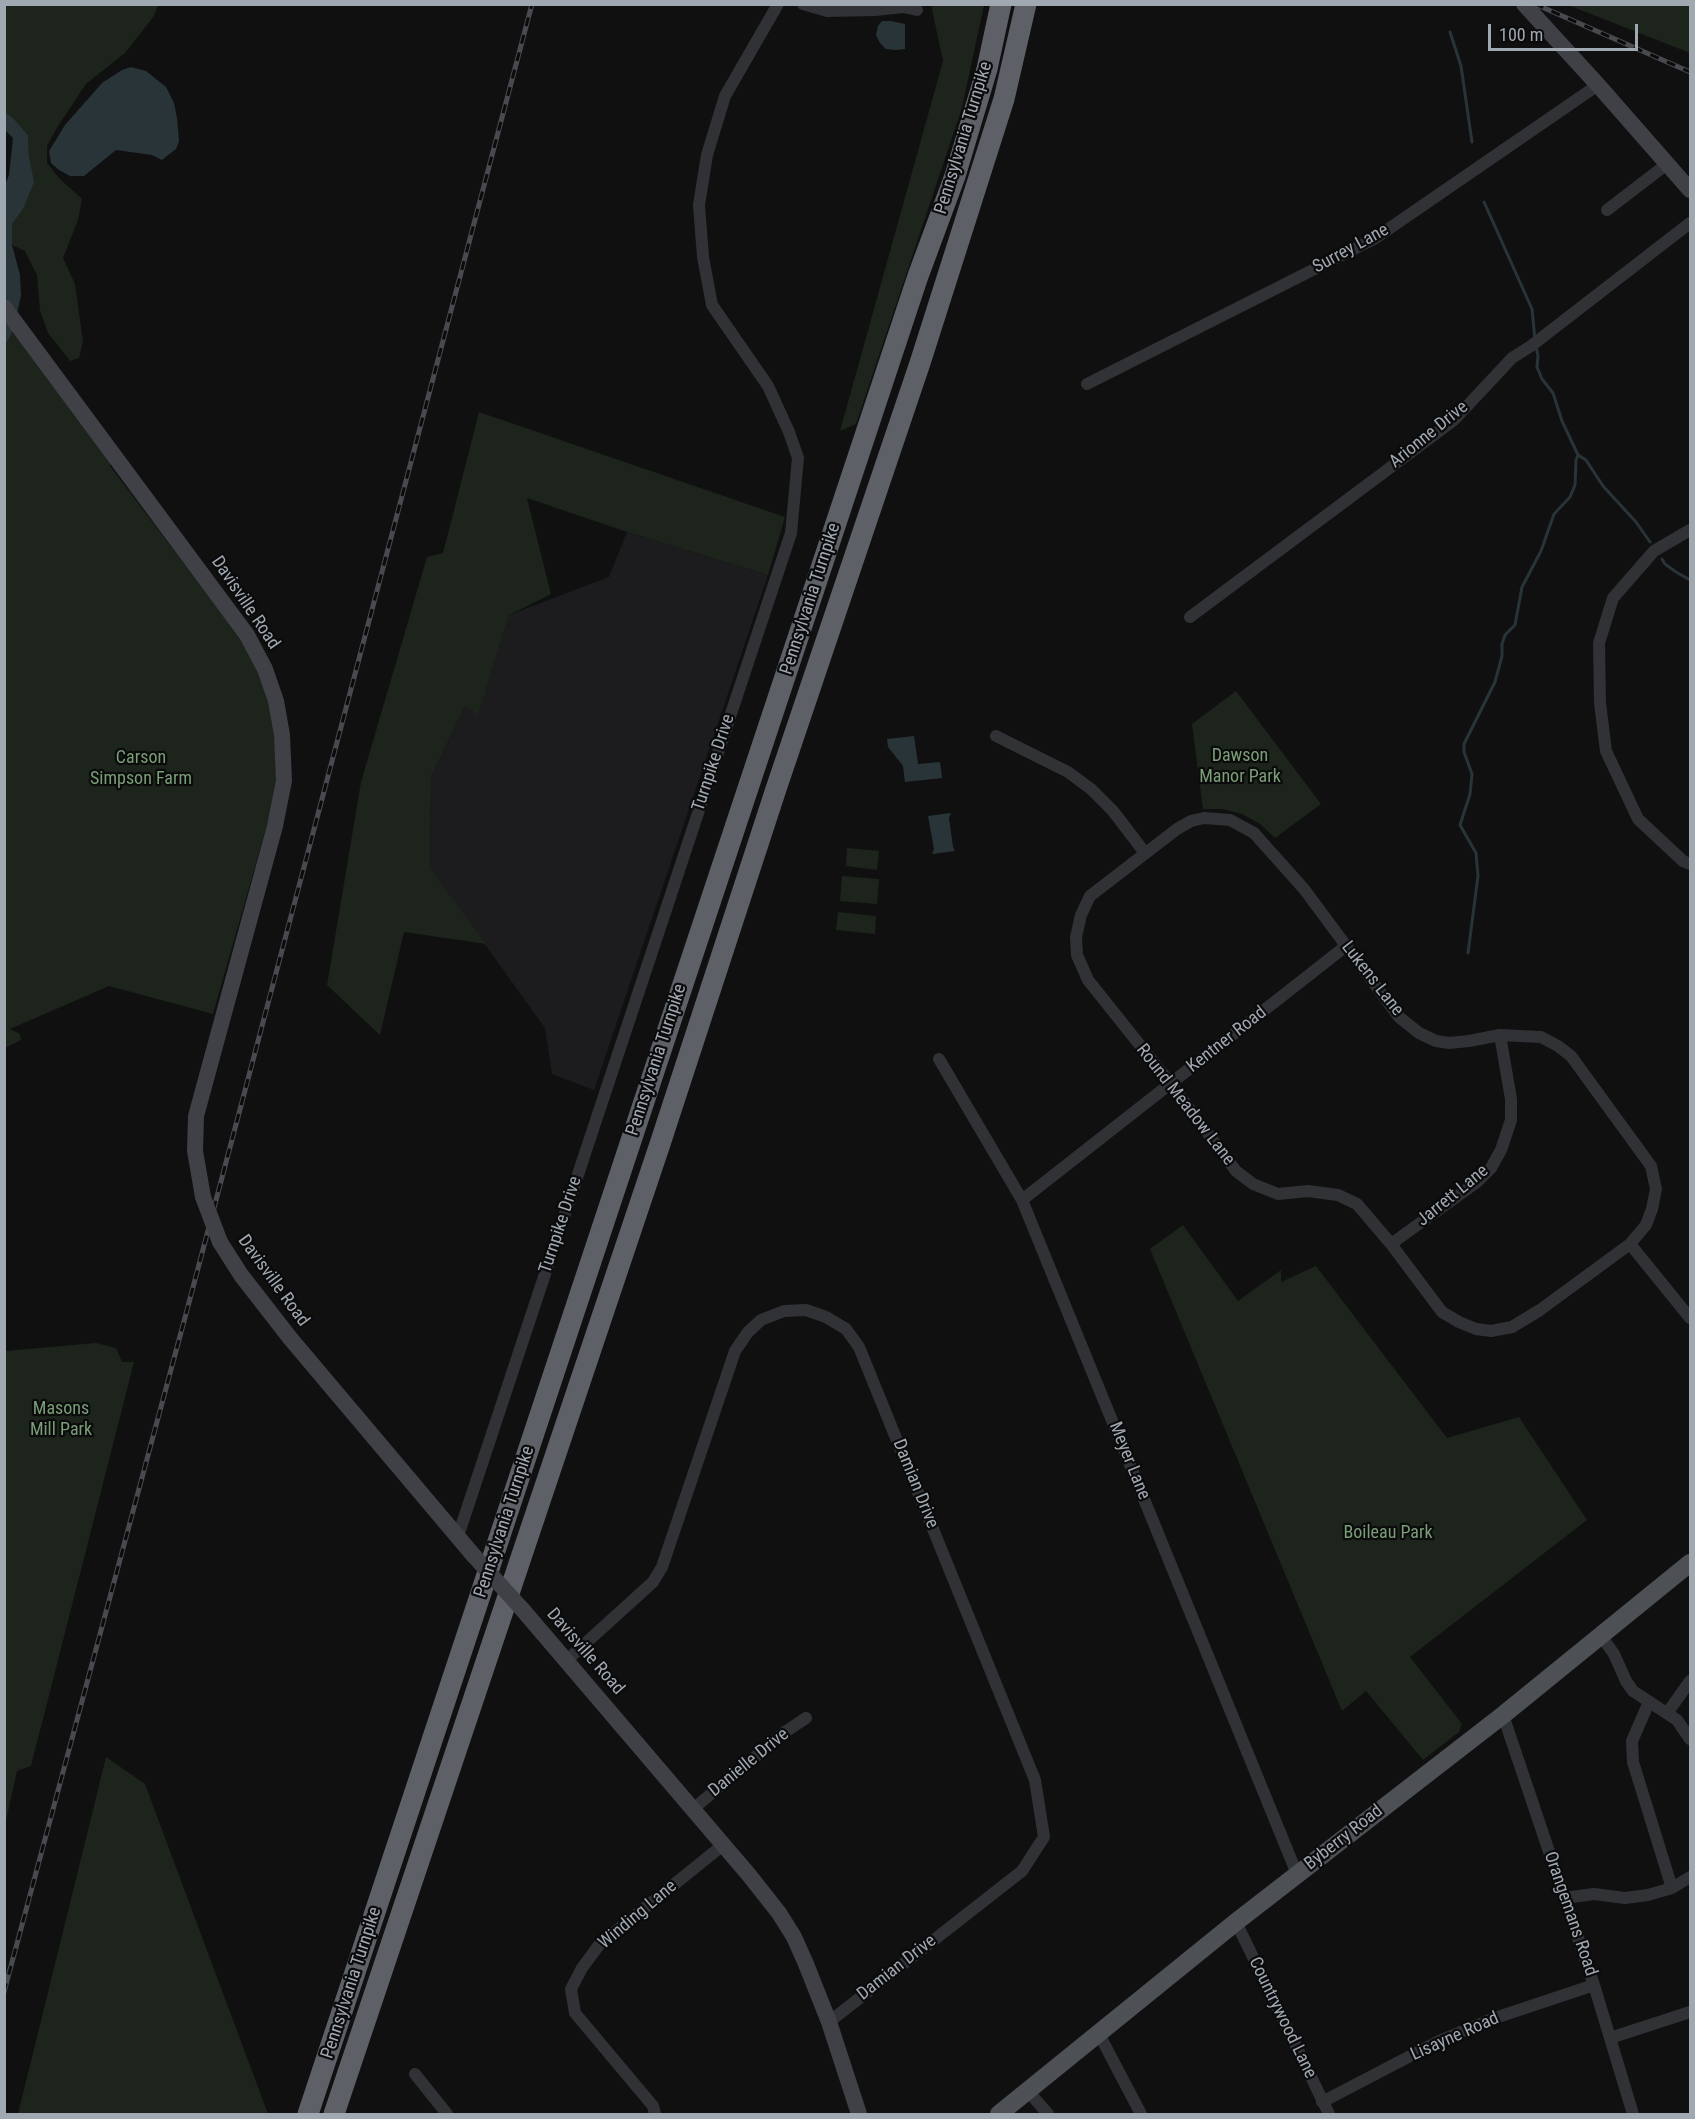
<!DOCTYPE html>
<style>
body{margin:0}
#map{position:relative;width:1695px;height:2119px;overflow:hidden;background:#101011;font-family:"Roboto Condensed",sans-serif}
canvas{display:block}
.frame{position:absolute;inset:0;border:6px solid #a0a8b2;pointer-events:none}
.scale{position:absolute;left:1488px;top:24px;width:150px;height:27px;box-sizing:border-box;border:3px solid #a0a8b2;border-top:0;padding-left:8px;font-size:18px;line-height:21px;white-space:nowrap;color:#a0a8b2;-webkit-text-stroke:4px #0b0b0c;paint-order:stroke}
</style>
<div id="map">
<canvas width="1695" height="2119"></canvas>
<div class="frame"></div>
<div class="scale">100 m</div>
</div>
<script>
const g = document.querySelector('canvas').getContext('2d');
g.lineJoin = 'round';
function fillPath(path, color) { g.fillStyle = color; g.fill(path, 'evenodd'); }
const shape = rows => new Path2D(rows.map(r => 'M' + r).join(''));
function strokePath(path, color, width, dash) { g.strokeStyle = color; g.lineWidth = width; g.lineCap = dash ? 'butt' : 'round'; g.setLineDash(dash || []); g.stroke(path); }
function label(font, color, halo, rows, align = 'center') {
  g.font = font + ' "Roboto Condensed",sans-serif'; g.lineWidth = 4.5; g.setLineDash([]); g.textBaseline = 'middle'; g.strokeStyle = halo; g.fillStyle = color; for (const [text, x, y, turn = 0] of rows) {
    g.save(); g.translate(x, y); g.rotate((+turn || 0) * Math.PI / 180); g.textAlign = isNaN(turn) ? turn : align; if (halo) g.strokeText(text, 0, 0); g.fillText(text, 0, 0); g.restore();
  }
}
const built = shape([
 [627,532,768,575,594,1090,552,1074,545,1028,430,868,431,777,465,706,478,714,509,615,609,577]
]);
const green = shape([
 [5,5,158,5,154,16,125,53,86,84,58,126,47,146,47,163,60,179,82,199,78,220,63,258,75,284,83,342,79,358,70,361,48,333,40,310,37,275,25,251,12,245,12,224,23,209,29,157,28,135,13,118,5,112],
 [931,5,984,5,962,108,856,424,840,431,943,61],
 [1568,5,1690,5,1690,53],
 [4,325,12,334,13,331,111,463,110,466,238,635,256,663,269,694,279,776,272,807,213,1014,109,986,10,1029,20,1034,21,1040,5,1048],
 [479,412,785,517,768,575,627,532,527,498,551,594,509,615,478,715,465,706,431,777,430,868,486,944,404,932,380,1035,327,985,361,782,427,557,443,553],
 [1236,691,1321,804,1275,838,1260,824,1242,814,1223,809,1203,809,1192,724],
 [847,848,879,851,877,870,846,866],
 [842,876,879,879,877,904,840,901],
 [838,912,876,916,875,934,836,930],
 [1183,1225,1238,1301,1281,1270,1281,1282,1316,1266,1447,1438,1519,1417,1587,1520,1410,1657,1462,1724,1459,1732,1423,1760,1366,1691,1342,1711,1150,1249],
 [96,1343,116,1348,122,1362,134,1362,31,1766,17,1771,5,1825,5,1351],
 [106,1757,145,1784,268,2114,18,2114]
]);
const water = shape([
 [882,21,891,21,905,24,905,49,896,50,886,49,880,43,876,35,878,26],
 [131,67,146,71,166,87,174,103,177,118,179,141,176,149,162,160,152,155,116,150,84,176,70,176,59,170,51,163,49,151,65,125,102,83,122,70],
 [5,112,13,118,28,135,29,157,34,182,23,209,12,224,12,245,20,275,21,296,13,331,5,345,4,188,9,175,13,138,5,130],
 [914,736,918,764,940,762,942,778,905,782,903,766,888,747,887,739],
 [951,813,949,818,953,847,955,851,932,854,934,849,928,816]
]);
const stream = shape([
 [1450,32,1461,66,1472,142],
 [1484,202,1532,309,1535,340],
 [1536,346,1538,356,1537,367,1542,379,1553,393,1562,421,1578,455,1586,460,1603,486,1636,522,1650,542],
 [1662,559,1665,564,1676,572,1690,580],
 [1468,953,1478,876,1476,853,1460,825,1470,794,1472,774,1464,752,1464,744,1495,682,1502,656,1502,644,1505,635,1515,625,1522,587,1541,551,1554,514,1570,497,1575,485,1576,460,1578,455]
]);
const street = shape([
 [803,4,827,11,875,10,903,7,917,10],
 [1607,210,1667,164],
 [1087,384,1374,239,1598,85],
 [1690,530,1654,551,1613,598,1599,643,1600,703,1606,751,1638,819,1683,861,1690,864],
 [1190,617,1454,420,1512,358,1531,346,1690,223],
 [996,736,1068,772,1091,789,1113,811,1145,853],
 [1204,818,1230,820,1254,833,1304,889,1399,1017,1419,1033,1436,1041,1449,1043,1469,1041,1500,1035,1541,1037,1558,1046,1571,1056,1651,1166,1656,1189,1652,1209,1646,1225,1630,1244,1540,1310,1512,1327,1491,1331,1476,1329,1459,1322,1442,1312,1391,1244,1357,1204,1338,1195,1308,1191,1278,1194,1253,1184,1236,1171,1171,1084,1088,980,1077,955,1076,937,1081,915,1090,896,1177,829,1191,821,1204,818],
 [939,1059,1022,1200,1297,1874],
 [1022,1200,1346,946],
 [1391,1244,1477,1182,1491,1168,1501,1150,1511,1120,1511,1099,1500,1035],
 [1630,1244,1690,1318],
 [458,1536,791,533,798,458,789,432,768,386,712,305,703,257,699,205,707,155,725,96,778,4],
 [1601,1636,1614,1654,1626,1681,1633,1691,1677,1720,1690,1739],
 [567,1660,653,1582,662,1567,735,1351,748,1332,761,1320,784,1311,806,1310,826,1317,846,1329,859,1347,1035,1780,1044,1837,1022,1871,829,2022],
 [1649,1702,1632,1741,1633,1762,1672,1888],
 [1668,1712,1690,1681],
 [1503,1715,1594,1985,1633,2114],
 [693,1809,785,1732,806,1718],
 [1564,1898,1594,1894,1625,1898,1648,1895,1672,1888,1690,1877],
 [1236,1922,1329,2114],
 [1099,2034,1141,2114],
 [1610,2038,1690,2012],
 [415,2074,447,2114],
 [1028,2091,1048,2114],
 [1322,2102,1439,2041,1492,2019,1594,1985],
 [655,2114,653,2106,575,2013,571,1989,582,1968,599,1945,723,1845]
]);
const secondary = shape([
 [1524,4,1598,85,1690,190],
 [4,307,247,635,265,669,276,701,282,735,284,781,275,826,196,1116,195,1151,203,1197],
 [220,1242,241,1275,290,1338,474,1556],
 [522,1609,749,1875,779,1913,794,1937,806,1964,829,2022,859,2114]
]);
const primary = shape([
 [999,2114,1236,1922,1503,1715,1690,1563]
]);
const highway = shape([
 [308,2114,918,276,955,176,987,69,1001,4],
 [334,2114,659,1147,776,789,920,363,1004,99,1026,4]
]);
const rail = shape([
 [1535,4,1690,72],
 [4,1992,187,1310,532,4]
]);
const secondaryBridge = shape([
 [203,1197,220,1242],
 [474,1556,522,1609]
]);
const streetNames = [
 ["Pennsylvania Turnpike",964,138,-73],
 ["Surrey Lane",1351,249,-29],
 ["Arionne Drive",1429,435,-39],
 ["Pennsylvania Turnpike",811,599,-72],
 ["Davisville Road",245,603,56],
 ["Turnpike Drive",714,763,-72],
 ["Lukens Lane",1372,979,52],
 ["Kentner Road",1227,1040,-38],
 ["Pennsylvania Turnpike",657,1060,-72],
 ["Round Meadow Lane",1185,1105,52],
 ["Jarrett Lane",1453,1196,-39],
 ["Turnpike Drive",561,1225,-72],
 ["Davisville Road",273,1281,54],
 ["Meyer Lane",1129,1461,68],
 ["Damian Drive",915,1484,68],
 ["Pennsylvania Turnpike",505,1522,-72],
 ["Davisville Road",585,1652,49],
 ["Danielle Drive",749,1763,-39],
 ["Byberry Road",1344,1838,-38],
 ["Orangemans Road",1570,1914,71],
 ["Winding Lane",638,1915,-40],
 ["Damian Drive",897,1968,-38],
 ["Pennsylvania Turnpike",352,1983,-72],
 ["Countrywood Lane",1282,2018,64],
 ["Lisayne Road",1455,2037,-24]
];
const parkNames = [
 ["Dawson",1240,756],
 ["Manor Park",1240,777],
 ["Carson",141,758],
 ["Simpson Farm",141,779],
 ["Masons",61,1409],
 ["Mill Park",61,1430],
 ["Boileau Park",1388,1533]
];
fillPath(built, '#1c1c1e');
fillPath(green, '#1c241c');
fillPath(water, '#293439');
strokePath(stream, '#293439', 3);
strokePath(street, '#313236', 12);
strokePath(secondary, '#3f4146', 16);
strokePath(primary, '#4d5055', 18);
strokePath(highway, '#5d6167', 21);
strokePath(rail, '#484a4f', 5);
strokePath(rail, '#0b0b0c', 3, [9]);
strokePath(secondaryBridge, '#3f4146', 16);
label('18px', '#a0a8b2', '#0b0b0c', streetNames);
label('18px', '#7a9e77', '#0b0b0c', parkNames);
</script>
